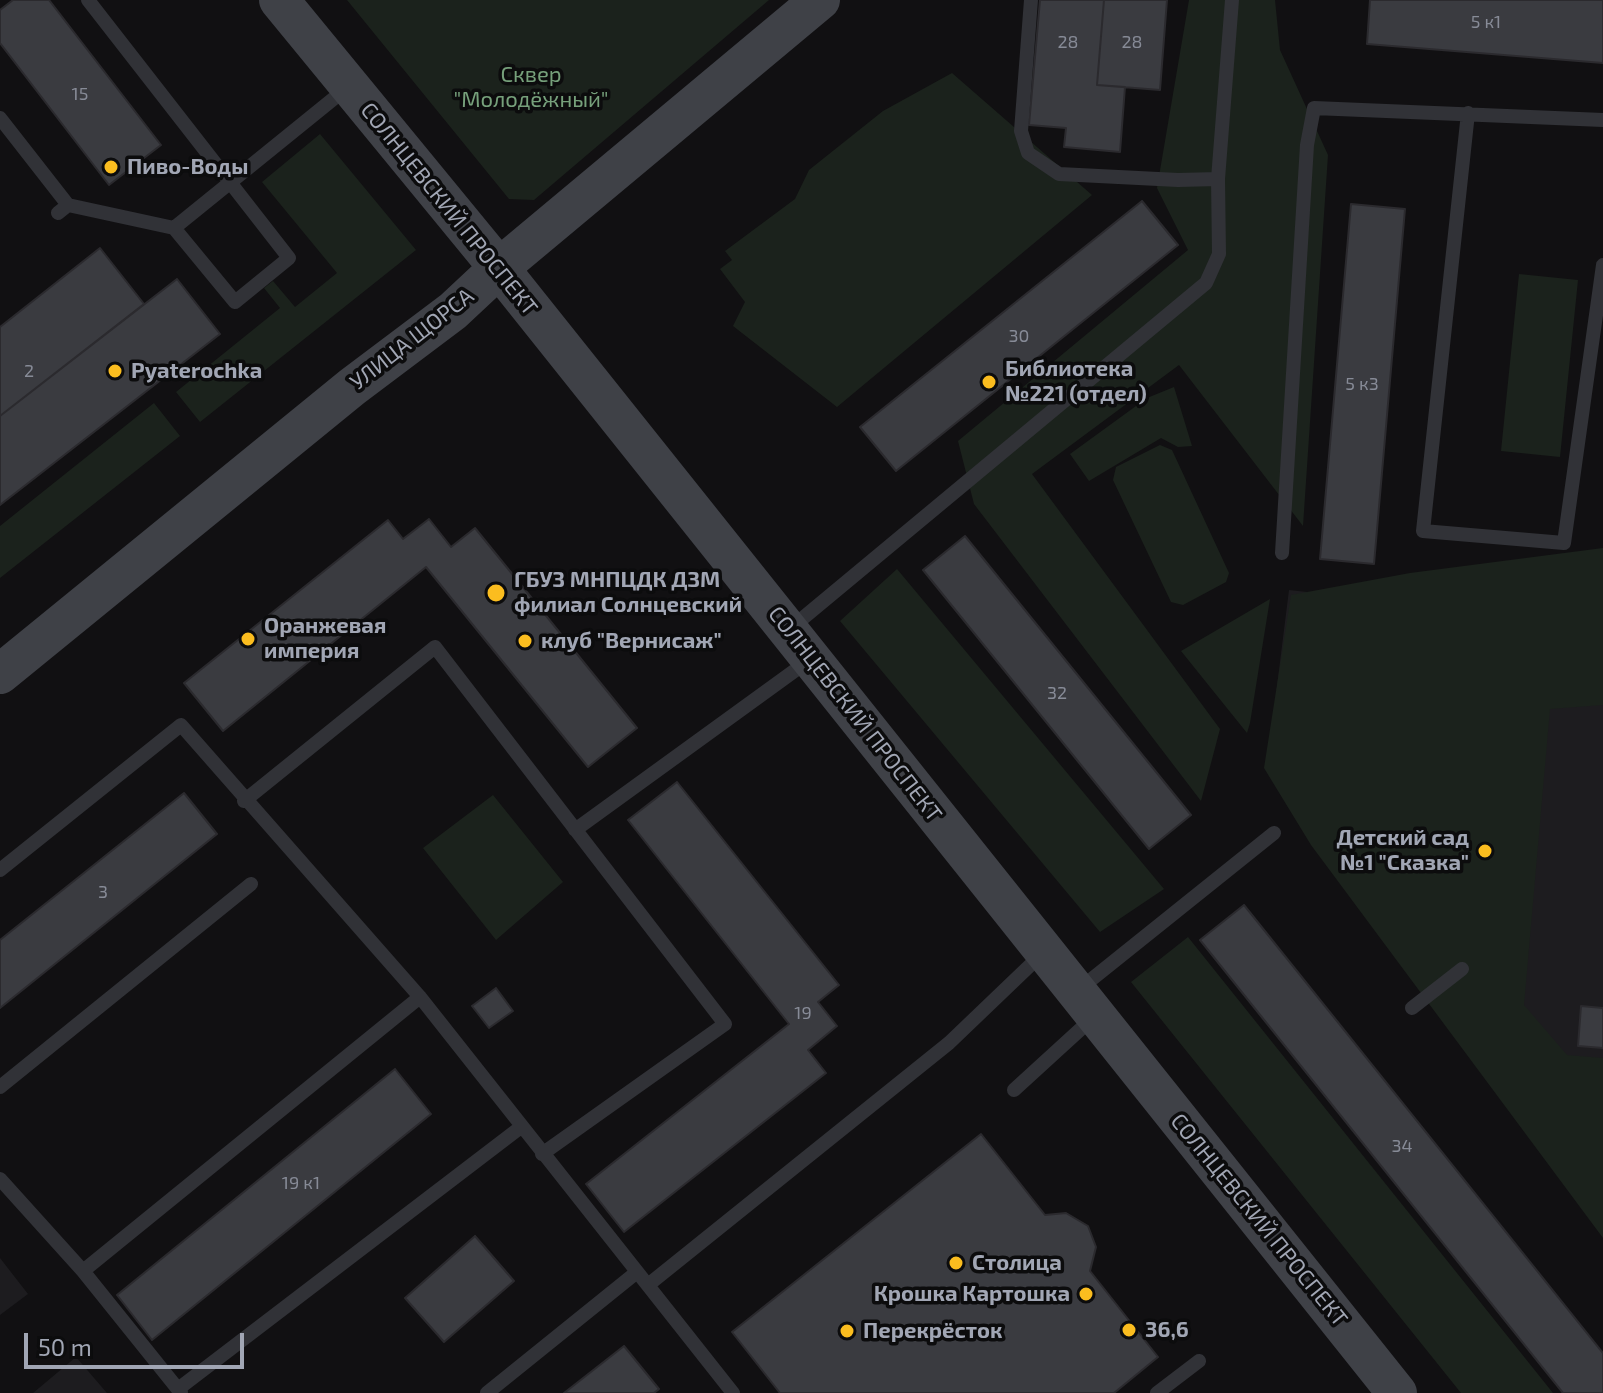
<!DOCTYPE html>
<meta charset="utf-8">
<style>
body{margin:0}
#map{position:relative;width:1603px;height:1393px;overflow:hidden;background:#111012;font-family:"Exo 2",sans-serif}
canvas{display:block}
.scale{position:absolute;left:24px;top:1333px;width:220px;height:36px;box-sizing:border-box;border:4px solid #a1a6b4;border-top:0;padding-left:10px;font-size:24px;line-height:28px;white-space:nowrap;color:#a1a6b4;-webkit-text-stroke:6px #0c0c0d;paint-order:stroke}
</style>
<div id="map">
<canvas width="1603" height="1393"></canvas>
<div class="scale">50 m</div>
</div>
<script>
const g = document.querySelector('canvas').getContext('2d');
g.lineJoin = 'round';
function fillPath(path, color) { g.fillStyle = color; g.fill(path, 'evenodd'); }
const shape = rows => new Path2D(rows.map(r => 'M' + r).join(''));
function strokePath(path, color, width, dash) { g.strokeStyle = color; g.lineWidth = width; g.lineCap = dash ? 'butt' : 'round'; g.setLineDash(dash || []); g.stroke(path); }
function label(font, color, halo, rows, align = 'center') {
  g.font = font + ' "Exo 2",sans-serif'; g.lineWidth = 7; g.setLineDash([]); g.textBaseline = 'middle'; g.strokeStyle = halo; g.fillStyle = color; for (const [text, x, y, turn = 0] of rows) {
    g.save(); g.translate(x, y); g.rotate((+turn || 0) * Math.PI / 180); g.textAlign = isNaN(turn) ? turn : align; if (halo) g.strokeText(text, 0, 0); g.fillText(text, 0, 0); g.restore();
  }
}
const built = shape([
 [1289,590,1582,622,1603,635,1603,1121,1271,734],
 [0,1258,28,1294,0,1315],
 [76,1357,107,1393,33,1393]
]);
const green = shape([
 [347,0,769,0,534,200,509,199],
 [1189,0,1275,0,1280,50,1328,155,1303,526,1179,365,1032,474,1220,729,1201,801,974,504,958,441,1188,250,1157,188],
 [952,73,1092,195,837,407,733,326,745,302,720,269,732,260,725,251,795,199,809,170,883,111],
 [320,134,416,250,200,422,176,392,280,308,264,288,273,281,295,307,337,273,262,182],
 [1519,274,1578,280,1560,457,1501,451],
 [1174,387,1192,446,1178,447,1161,438,1089,481,1070,454,1147,398],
 [154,403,180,436,0,578,0,526],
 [1160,445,1172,450,1229,573,1226,582,1183,605,1171,602,1113,480,1116,467],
 [1603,548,1603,705,1550,709,1524,1005,1567,1055,1603,1058,1603,1238,1311,845,1264,768,1291,595,1410,573],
 [897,569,1164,889,1100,932,840,621],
 [1270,599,1250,723,1247,733,1181,651],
 [493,795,563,882,496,940,423,848],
 [1188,937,1553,1393,1461,1393,1131,982]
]);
const building = shape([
 [13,0,49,0,161,145,109,185,0,43,0,10,13,0],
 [1040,0,1104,0,1097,85,1125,87,1120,152,1064,147,1066,128,1029,125,1040,0],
 [1104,0,1167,0,1160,90,1097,85,1104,0],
 [1370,0,1603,0,1603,63,1367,44,1370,0],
 [1142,201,1178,245,896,471,860,427,1142,201],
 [1351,204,1405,209,1374,564,1320,559,1351,204],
 [100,248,144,304,0,416,0,327,100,248],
 [177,279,220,334,0,505,0,416,177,279],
 [429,519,451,547,475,528,637,728,588,767,426,567,223,731,184,683,388,520,403,539,429,519],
 [965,536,1191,815,1149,849,923,570,965,536],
 [677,782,839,985,818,1002,837,1026,808,1050,826,1073,624,1232,586,1184,789,1024,628,820,677,782],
 [184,793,217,834,0,1008,0,940,184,793],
 [1244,905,1603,1353,1603,1393,1563,1393,1200,940,1244,905],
 [496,988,513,1011,489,1028,472,1006,496,988],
 [1581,1006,1603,1008,1603,1048,1578,1046,1581,1006],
 [395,1069,431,1114,152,1340,117,1295,395,1069],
 [981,1134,1045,1215,1066,1213,1088,1226,1096,1247,1090,1271,1158,1357,1114,1393,780,1393,732,1332,981,1134],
 [475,1236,514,1281,444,1342,405,1298,475,1236],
 [624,1346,659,1389,654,1393,564,1393,624,1346]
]);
const lane = shape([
 [1031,0,1021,131,1028,153,1059,174,1178,180,1218,179],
 [1468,113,1423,531,1564,543,1603,265],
 [0,118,68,205],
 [58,213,68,205,174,228,235,302,289,258,88,0],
 [174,228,348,87],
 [1282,553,1307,145,1314,108,1603,120],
 [791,628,1206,283,1219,254,1218,179,1232,0],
 [244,801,435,647,725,1024,542,1154],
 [575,830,808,661],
 [0,870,181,725,420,997,733,1393],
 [1077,991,1274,833],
 [1412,1008,1462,969],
 [0,1087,251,884],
 [1014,1090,1095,1016],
 [0,1179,83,1271,181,1393],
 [83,1271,420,997],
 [648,1285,949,1043,1044,952],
 [178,1389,521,1127],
 [487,1393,637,1272],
 [1157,1393,1199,1361]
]);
const secondary = shape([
 [279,0,499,268,1397,1393],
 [0,674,352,387,453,311,499,268,820,0]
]);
const markers = [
 [111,167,8,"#fbbd1f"],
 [115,371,8,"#fbbd1f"],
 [989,382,8,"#fbbd1f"],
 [496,593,10,"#fbbd1f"],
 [248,639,8,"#fbbd1f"],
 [525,641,8,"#fbbd1f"],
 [1485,851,8,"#fbbd1f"],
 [956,1263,8,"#fbbd1f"],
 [1086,1294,8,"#fbbd1f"],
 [1129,1330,8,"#fbbd1f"],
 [847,1331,8,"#fbbd1f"]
];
const numberNames = [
 ["5 к1",1486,22],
 ["28",1068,42],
 ["28",1132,42],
 ["15",80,94],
 ["30",1019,336],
 ["2",29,371],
 ["5 к3",1362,384],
 ["32",1057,693],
 ["3",103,892],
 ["19",803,1013],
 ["34",1402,1146],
 ["19 к1",301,1183]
];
const parkNames = [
 ["Сквер",531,75],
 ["\"Молодёжный\"",531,100]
];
const poiNames = [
 ["Пиво-Воды",127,167],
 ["Библиотека",1005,369],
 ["№221 (отдел)",1005,394],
 ["Pyaterochka",131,371],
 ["ГБУЗ МНПЦДК ДЗМ",514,580],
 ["филиал Солнцевский",514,605],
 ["Оранжевая",264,626],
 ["империя",264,651],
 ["клуб \"Вернисаж\"",541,641],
 ["Детский сад",1469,838,"right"],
 ["№1 \"Сказка\"",1469,863,"right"],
 ["Столица",972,1263],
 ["Крошка Картошка",1070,1294,"right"],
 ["36,6",1145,1330],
 ["Перекрёсток",863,1331]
];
const streetNames = [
 ["СОЛНЦЕВСКИЙ ПРОСПЕКТ",449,209,51],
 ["УЛИЦА ЩОРСА",412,339,-38],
 ["СОЛНЦЕВСКИЙ ПРОСПЕКТ",855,714,52],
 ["СОЛНЦЕВСКИЙ ПРОСПЕКТ",1259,1220,51]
];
fillPath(built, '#1d1c1f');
fillPath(green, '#1b221c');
fillPath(building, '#3a3b40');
strokePath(building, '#2b2a2e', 2);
strokePath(lane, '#313237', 14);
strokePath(secondary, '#3f4147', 40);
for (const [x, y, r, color] of markers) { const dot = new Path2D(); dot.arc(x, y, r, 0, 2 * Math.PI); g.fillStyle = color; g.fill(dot); strokePath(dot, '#0c0c0d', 3); }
label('18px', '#878b97', null, numberNames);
label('22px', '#76a07b', '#0c0c0d', parkNames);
label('bold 22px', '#a1a6b4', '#0c0c0d', poiNames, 'left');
label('22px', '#a1a6b4', '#0c0c0d', streetNames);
</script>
